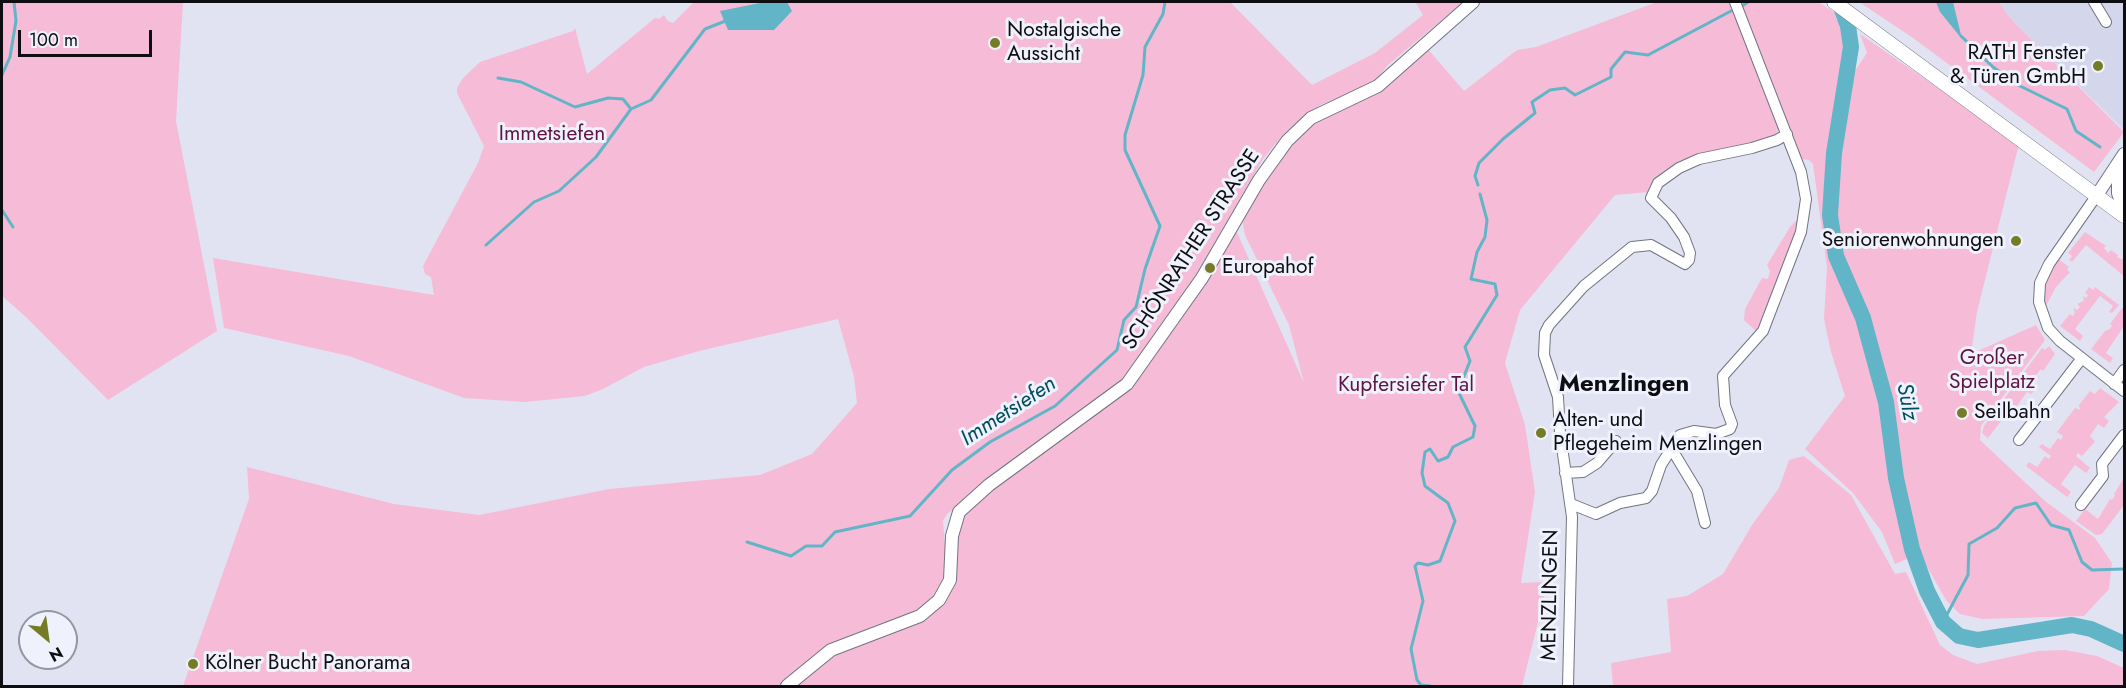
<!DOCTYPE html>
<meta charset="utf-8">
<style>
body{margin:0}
#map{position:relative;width:2126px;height:688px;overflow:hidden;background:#e2e3f2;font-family:Jost,sans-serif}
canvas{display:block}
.frame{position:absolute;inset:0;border:3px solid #0d0d12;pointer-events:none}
.north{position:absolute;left:18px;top:610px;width:60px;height:60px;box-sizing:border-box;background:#eff1fd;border:2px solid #95969f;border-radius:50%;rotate:151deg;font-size:16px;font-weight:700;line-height:24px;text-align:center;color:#0d0d12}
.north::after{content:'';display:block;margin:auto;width:21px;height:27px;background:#767c26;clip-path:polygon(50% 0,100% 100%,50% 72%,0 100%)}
.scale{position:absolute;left:18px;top:30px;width:134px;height:27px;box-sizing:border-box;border:3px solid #0d0d12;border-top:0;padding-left:8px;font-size:18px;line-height:21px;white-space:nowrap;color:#0d0d12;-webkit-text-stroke:4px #eff1fd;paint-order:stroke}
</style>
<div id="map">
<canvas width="2126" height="688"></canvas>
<div class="frame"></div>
<div class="north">N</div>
<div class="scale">100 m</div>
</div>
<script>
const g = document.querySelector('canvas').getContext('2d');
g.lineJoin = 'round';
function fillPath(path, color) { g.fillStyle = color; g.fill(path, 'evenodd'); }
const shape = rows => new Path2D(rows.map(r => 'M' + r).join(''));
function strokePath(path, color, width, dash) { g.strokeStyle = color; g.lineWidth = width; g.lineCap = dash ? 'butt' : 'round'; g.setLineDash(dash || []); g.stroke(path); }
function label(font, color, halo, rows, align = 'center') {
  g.font = font + ' Jost,sans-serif'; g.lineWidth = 6; g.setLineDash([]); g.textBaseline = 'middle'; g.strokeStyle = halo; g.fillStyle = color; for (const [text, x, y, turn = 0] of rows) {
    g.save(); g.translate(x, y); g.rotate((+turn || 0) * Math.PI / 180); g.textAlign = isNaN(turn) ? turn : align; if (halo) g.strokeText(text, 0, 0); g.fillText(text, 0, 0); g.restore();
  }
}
const built = shape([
 [1999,2,2124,2,2124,130,2009,17]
]);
const green = shape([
 [2,2,183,2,176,121,217,331,108,400,27,318,2,296],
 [694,2,1230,2,1312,85,1375,53,1423,15,1416,3,1418,2,1463,2,1388,65,1371,86,1320,105,1281,137,1263,159,1191,283,1126,378,947,514,943,521,947,570,934,598,918,611,828,646,781,686,183,686,249,499,247,467,394,504,479,515,609,489,760,475,812,454,857,403,854,377,838,319,699,351,644,367,603,389,585,396,525,402,464,398,349,356,224,328,213,258,434,295,431,277,425,274,423,266,478,163,484,146,457,93,457,88,463,78,480,62,573,31,575,28,587,74,655,18,659,19,664,15,668,21,673,23],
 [1657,2,1731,2,1780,128,1773,137,1656,179,1649,192,1615,195,1520,310,1505,363,1525,425,1535,492,1521,583,1543,582,1544,598,1522,686,793,686,835,653,939,606,957,532,967,508,1115,399,1236,230,1304,383,1289,325,1245,235,1242,219,1287,150,1307,127,1320,118,1376,93,1427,48,1464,91,1517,50,1536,47],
 [1739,2,1819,2,1836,14,1836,19,1848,26,1838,96,1867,53,1860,34,2019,144,1977,312,1971,354,2036,325,2045,340,1981,426,1980,440,2045,501,2095,538,2112,563,2109,589,2084,616,1982,619,1960,614,1946,600,1921,556,1909,558,1895,564,1882,532,1853,493,1805,449,1845,396,1831,352,1824,319,1827,267,1813,164,1809,160,1800,159],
 [1859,2,1999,2,2009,17,2124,132,2094,172,1913,38],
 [1797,220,1801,221,1799,228,1758,333,1744,320,1745,309,1762,278,1768,279,1770,271,1767,265,1790,227],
 [2085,232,2106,246,2104,248,2108,253,2111,250,2118,255,2117,257,2124,260,2124,276,2086,245,2072,262,2069,260,2072,256,2068,253],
 [2057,258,2069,267,2067,270,2070,272,2056,287,2045,308,2044,288],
 [2089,287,2093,290,2095,287,2119,305,2112,313,2109,312,2113,306,2100,296,2075,329,2083,336,2080,341,2060,326,2070,314,2073,316,2075,313,2073,308,2077,310,2080,307,2077,304,2084,301,2083,296,2086,298,2088,295,2085,293],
 [2122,308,2124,309,2124,326,2106,353,2113,358,2110,363,2091,349,2105,331,2110,329,2112,326,2110,324],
 [2049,346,2055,354,2043,371,2041,369,2036,375,2039,377,2030,388,2034,391,2031,394,2027,392,2017,406,2021,409,2018,412,2011,408,1988,438,1982,433,1984,426,2042,348,2045,350],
 [2100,388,2119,402,2104,417,2109,421,2104,428,2098,424,2090,436,2095,441,2092,445,2082,456,2078,453,2076,456,2090,468,2086,473,2075,465,2061,484,2071,492,2067,497,2026,466,2029,462,2037,467,2045,456,2049,459,2051,456,2039,447,2042,444,2050,449,2058,438,2061,440,2063,436,2057,432,2075,408,2080,410,2079,405,2090,391,2095,394],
 [1804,456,1851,495,1895,574,1906,572,1940,645,1953,655,1977,664,2038,651,2065,650,2097,656,2124,668,2124,686,1613,686,1611,663,1671,652,1667,599,1687,596,1723,574,1752,525,1779,488,1789,460],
 [2124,478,2124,505,2102,534,2096,535,2076,521,2085,509,2098,519,2110,499,2112,500,2115,495,2114,494]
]);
const water = shape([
 [765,2,787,2,792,11,774,30,728,30,720,11],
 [1936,2,1953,2,1962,39,1940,12]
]);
const stream = shape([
 [1742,6,1748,2],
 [1961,36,1993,67,2018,85,2067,109,2076,131,2100,147],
 [2,75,10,57,16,21,14,2],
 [498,78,521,82,575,107,608,98,623,99,631,109],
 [1478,185,1475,176,1479,163,1503,139,1535,113,1532,102,1550,90,1565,88,1575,95,1611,77,1611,69,1625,52,1648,55,1731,11],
 [2,210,13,227],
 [486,245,534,202,559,191,596,157,631,109,651,100,705,29,728,20],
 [747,542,791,556,806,546,822,546,835,532,910,516,952,470,990,442,1055,406,1117,350,1124,320,1136,307,1145,269,1160,226,1125,150,1125,135,1143,75,1145,47,1163,14,1165,2],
 [1943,622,1968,575,1969,544,1997,528,2015,508,2036,503,2051,525,2069,530,2082,562,2092,570,2123,569],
 [1430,686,1421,685,1417,680,1411,649,1423,601,1415,566,1418,563,1428,565,1440,561,1455,521,1448,503,1425,486,1422,473,1425,452,1430,449,1438,461,1448,457,1453,447,1473,437,1475,426,1458,391,1470,361,1465,347,1497,295,1495,284,1471,279,1477,252,1485,237,1487,220,1480,194]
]);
const river = shape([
 [1839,2,1848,26,1851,47,1834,153,1830,215,1836,256,1863,318,1876,366,1886,402,1896,478,1912,549,1927,591,1943,622,1959,636,1978,640,2072,625,2091,629,2124,644]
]);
const minor = shape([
 [2094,2,2106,22],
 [2097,195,2049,264,2040,283,2039,302,2048,328,2060,341,2124,391],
 [2114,384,2124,370],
 [2019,440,2082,358],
 [1671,448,1697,491,1705,523],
 [1565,473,1583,472,1597,463,1616,441],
 [1571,504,1596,514,1620,503,1646,498,1652,491,1661,465,1680,435,1694,431,1716,434,1730,429,1732,424,1725,405,1723,376,1763,331,1801,232,1806,199,1801,172,1735,2],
 [2081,505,2103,476,2102,464,2124,435],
 [1568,686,1572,517,1560,433,1558,397,1544,355,1545,333,1549,325,1584,286,1632,247,1651,245,1685,264,1689,260,1690,253,1684,237,1671,218,1651,198,1658,183,1679,168,1699,159,1752,148,1777,140,1787,134]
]);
const tertiary = shape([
 [2118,165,2118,193,2124,211],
 [2097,195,2124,154],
 [787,686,831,650,920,616,939,600,950,580,952,536,959,512,989,485,1127,384,1202,278,1259,180,1287,141,1311,118,1378,86,1473,2]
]);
const secondary = shape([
 [1834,2,2124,216]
]);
const markers = [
 [995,43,6,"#767c26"],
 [2098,66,6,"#767c26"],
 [2016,241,6,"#767c26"],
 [1210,268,6,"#767c26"],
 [1962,413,6,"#767c26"],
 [1541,433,6,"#767c26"],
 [193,664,6,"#767c26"]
];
const poiNames = [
 ["Nostalgische",1007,31],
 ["Aussicht",1007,55],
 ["RATH Fenster",2086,54,"right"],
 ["& Türen GmbH",2086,78,"right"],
 ["Seniorenwohnungen",2004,241,"right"],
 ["Europahof",1222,268],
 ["Seilbahn",1974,413],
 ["Alten- und",1553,421],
 ["Pflegeheim Menzlingen",1553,445],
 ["Kölner Bucht Panorama",205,664]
];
const parkNames = [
 ["Immetsiefen",552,135],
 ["Großer",1992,359],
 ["Spielplatz",1992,383],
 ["Kupfersiefer Tal",1406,386]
];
const streetNames = [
 ["SCHÖNRATHER STRASSE",1192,250,-57],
 ["MENZLINGEN",1551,595,-89]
];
const waterNames = [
 ["Sülz",1906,402,79],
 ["Immetsiefen",1009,412,-33]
];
const quarterNames = [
 ["Menzlingen",1624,385]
];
fillPath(built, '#d4d6ec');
fillPath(green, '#f6bbd7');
fillPath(water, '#62b5c7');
strokePath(stream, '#62b5c7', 3);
strokePath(river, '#62b5c7', 16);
strokePath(minor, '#727481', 12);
strokePath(tertiary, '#727481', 14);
strokePath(secondary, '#727481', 15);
strokePath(minor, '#fff', 10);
strokePath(tertiary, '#fff', 12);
strokePath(secondary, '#fff', 14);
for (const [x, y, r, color] of markers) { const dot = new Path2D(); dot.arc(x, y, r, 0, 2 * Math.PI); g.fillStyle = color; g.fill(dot); strokePath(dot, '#eff1fd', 2); }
label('21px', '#0d0d12', '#eff1fd', poiNames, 'left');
label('21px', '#5f1541', '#eff1fd', parkNames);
label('21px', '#0d0d12', '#eff1fd', streetNames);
label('italic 22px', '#004e5b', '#eff1fd', waterNames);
label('bold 24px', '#0d0d12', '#eff1fd', quarterNames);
</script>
